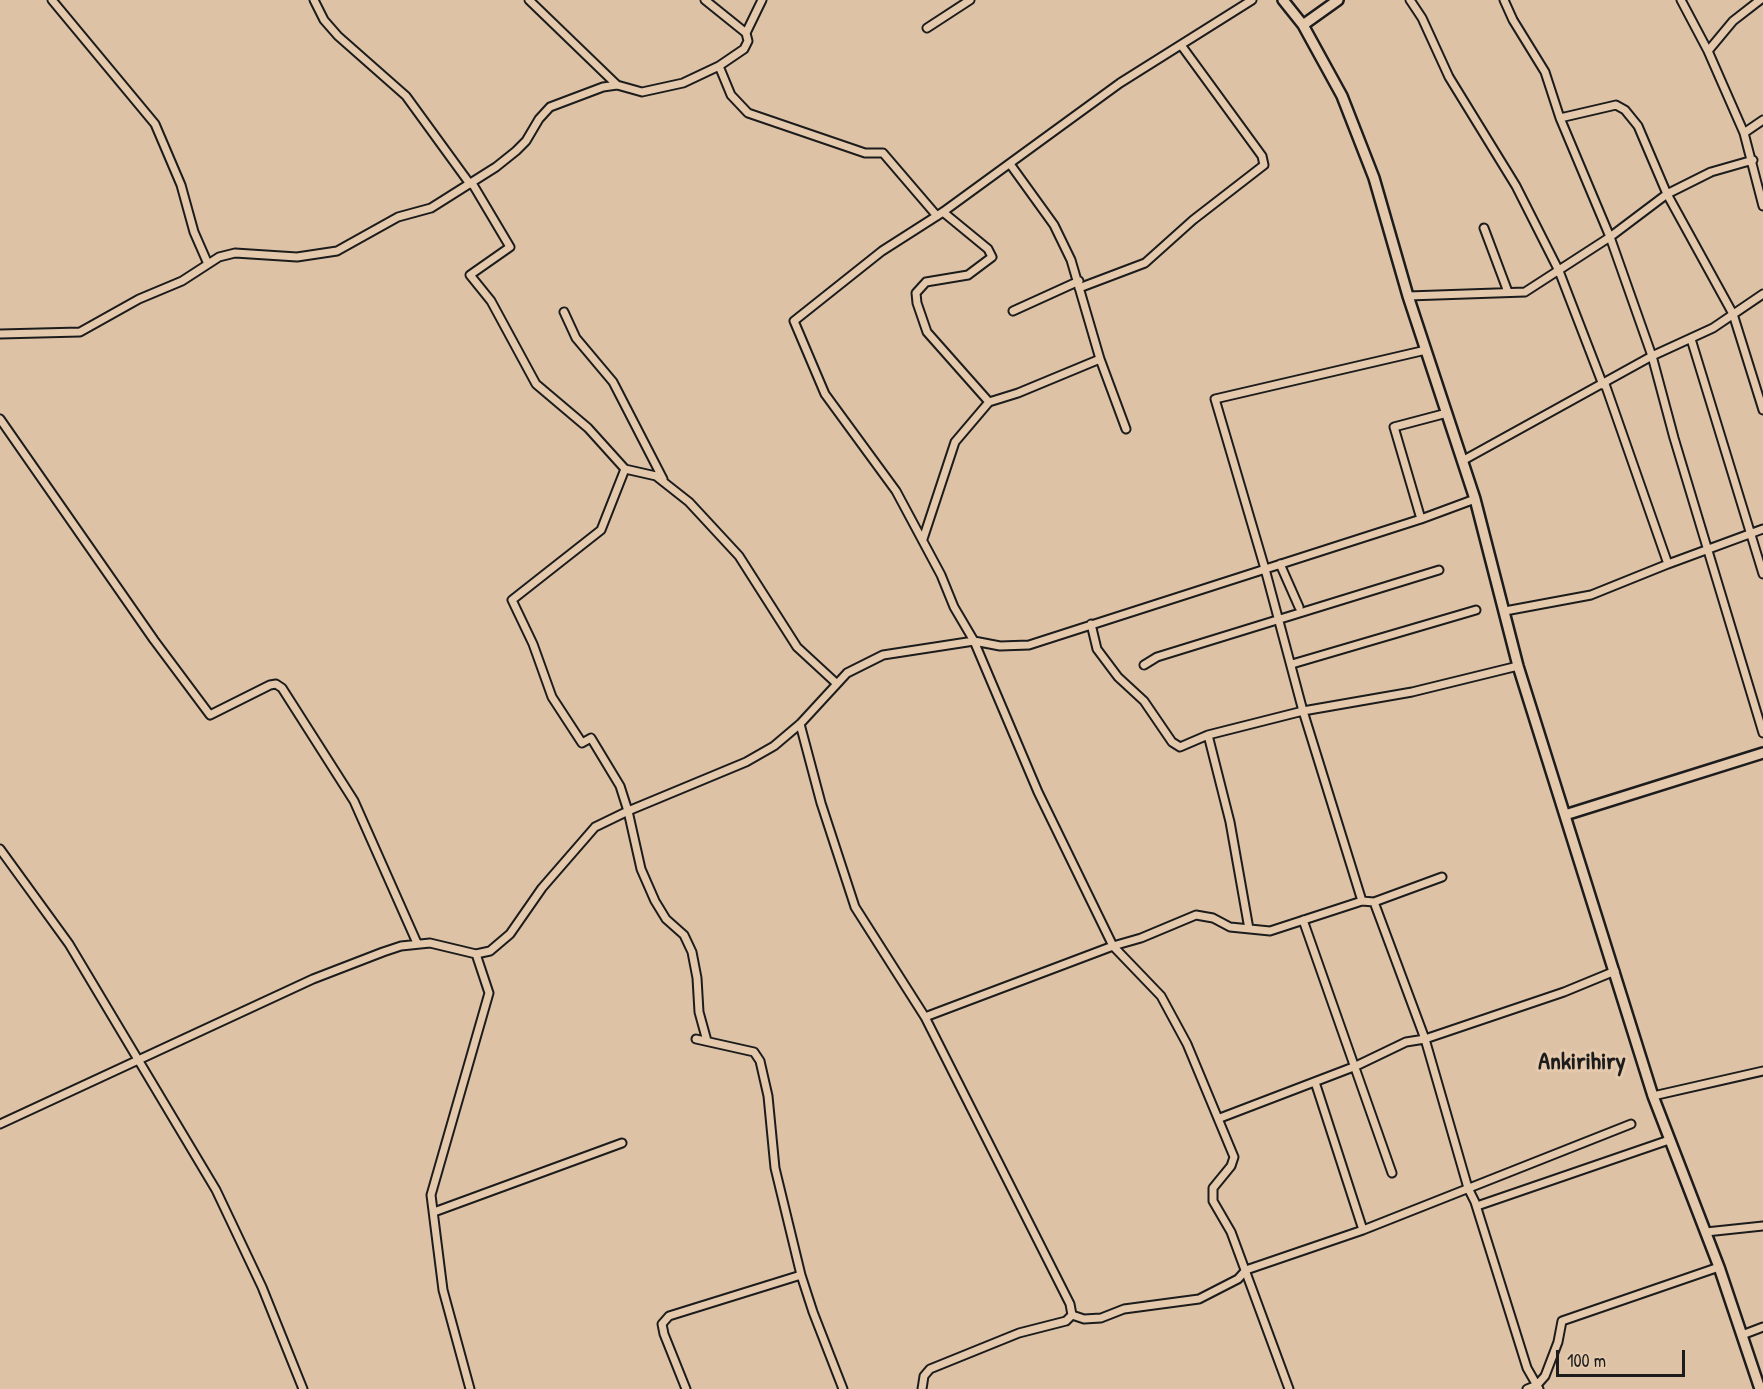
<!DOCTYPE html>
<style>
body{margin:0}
#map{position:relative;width:1763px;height:1389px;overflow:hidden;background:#ddc2a6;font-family:"Patrick Hand",sans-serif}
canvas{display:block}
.scale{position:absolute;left:1556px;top:1350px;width:129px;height:27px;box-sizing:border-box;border:3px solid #1c1c1c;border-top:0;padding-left:8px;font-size:18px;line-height:21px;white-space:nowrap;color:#1c1c1c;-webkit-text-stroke:4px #e5c9ac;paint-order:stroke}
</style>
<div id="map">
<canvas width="1763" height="1389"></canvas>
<div class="scale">100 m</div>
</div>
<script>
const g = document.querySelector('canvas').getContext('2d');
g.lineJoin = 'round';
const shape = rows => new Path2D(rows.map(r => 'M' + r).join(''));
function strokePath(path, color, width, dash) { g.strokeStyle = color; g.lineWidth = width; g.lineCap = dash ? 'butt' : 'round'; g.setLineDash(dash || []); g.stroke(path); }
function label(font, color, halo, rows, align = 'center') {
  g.font = font + ' "Patrick Hand",sans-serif'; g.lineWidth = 6; g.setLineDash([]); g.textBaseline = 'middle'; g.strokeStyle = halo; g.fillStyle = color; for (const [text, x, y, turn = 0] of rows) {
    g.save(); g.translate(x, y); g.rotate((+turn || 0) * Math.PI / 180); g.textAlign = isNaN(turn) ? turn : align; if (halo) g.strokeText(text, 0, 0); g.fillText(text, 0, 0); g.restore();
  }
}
const street = shape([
 [52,0,155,124,181,185,194,232,208,264],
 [314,0,324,20,338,36,406,96,470,184],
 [529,0,617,85],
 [1252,0,1120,83,943,212,882,251,794,321,825,394,896,491,941,575,954,607,974,641,1038,792,1113,946,1161,996,1187,1044,1234,1157,1231,1166,1213,1188,1213,1201,1231,1232,1289,1389],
 [1410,0,1422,18,1449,77,1516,186,1559,271,1603,385],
 [1504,0,1513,20,1545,72,1560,118,1610,237,1652,356,1674,438,1763,733],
 [1681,0,1708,51,1744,133,1763,206],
 [927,28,970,0],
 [746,33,762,0],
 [1708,51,1733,21,1760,0],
 [719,66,731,95,748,113,865,153,883,153,937,216],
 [1560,118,1616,105,1625,110,1638,126,1667,194,1733,314,1763,410],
 [1744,133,1763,120],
 [1010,164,1054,225,1071,260,1100,359,1126,429],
 [472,183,510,247,470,275,491,301,536,384,588,428,625,469,656,476,689,502,739,556,797,647,836,683],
 [943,212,988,249,992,257,968,275,926,282,916,293,917,303,927,332,989,402],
 [1484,228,1508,292],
 [1079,288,1145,263,1193,220,1264,165,1262,156,1181,45],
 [1408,296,1525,292,1610,237,1667,194,1711,172,1753,160],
 [1013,311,1079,281],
 [564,312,576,338,613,382,663,479],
 [0,334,80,332,139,299,182,281,219,257,235,253,297,257,337,251,398,217,431,208,496,167,516,151,526,141,539,119,550,107,603,87,617,85,642,92,683,83,719,66,744,49,748,41,746,33,705,0],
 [1691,339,1763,574],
 [0,419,154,640,210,715,270,685,276,684,282,688,354,801,417,943],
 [1462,461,1652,356,1713,328,1763,294],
 [625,469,601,530,512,600,533,644,552,697,582,743,591,738,620,786,628,811,641,869,655,901,666,919,684,935,692,952,697,978,699,1012,707,1041],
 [1421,519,1394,427,1447,413],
 [923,539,955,442,989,402,1018,393,1100,359],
 [1280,564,1299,607],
 [1668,564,1763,529],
 [1505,611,1591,595,1668,564,1605,384],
 [1091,624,1097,649,1118,677,1144,701,1172,742,1180,747,1208,735,1303,711,1412,692,1518,666],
 [1292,664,1476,610],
 [1144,665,1157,657,1439,570],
 [800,724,821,803,855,907,925,1017,1070,1304,1072,1315,1066,1321,1019,1333,930,1369,924,1376,922,1389],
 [1208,735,1230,822,1249,929],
 [0,849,69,944,216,1190,262,1287,303,1389],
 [1362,901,1303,711,1265,569,1215,399,1426,350],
 [1374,902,1425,1039,1468,1188,1475,1202,1527,1368,1539,1389],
 [1303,920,1392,1173],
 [925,1017,1113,946,1141,938,1196,915,1213,918,1230,927,1270,931,1362,901,1374,902,1442,877],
 [696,1039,754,1052,760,1061,768,1096,775,1168,801,1275,813,1312,843,1389],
 [1315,1082,1363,1230],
 [1653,1096,1763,1071],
 [1220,1118,1356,1066,1406,1042,1425,1039,1564,992,1615,971],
 [0,1124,313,979,383,952,401,946,430,943,476,954,490,951,510,934,542,888,595,827,628,811,746,762,774,746,800,724,847,673,883,655,974,641,1000,646,1029,645,1421,519,1475,499],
 [1477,1206,1669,1140],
 [434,1212,622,1143],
 [1706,1232,1763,1226],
 [1072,1315,1084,1319,1101,1318,1124,1309,1199,1299,1238,1279,1246,1270,1363,1230,1631,1124],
 [1742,1335,1763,1327],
 [470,1389,443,1290,431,1195,489,993,476,954],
 [686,1389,664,1334,662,1324,669,1316,801,1275],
 [1527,1389,1537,1385,1545,1376,1558,1342,1562,1321,1719,1267]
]);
const secondary = shape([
 [1283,0,1303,25,1342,96,1374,178,1408,296,1475,499,1518,666,1653,1096,1719,1267,1760,1389],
 [1303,25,1338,0],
 [1565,815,1763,753]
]);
const districtNames = [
 ["Ankirihiry",1582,1063]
];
strokePath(street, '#1c1c1c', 11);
strokePath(secondary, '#1c1c1c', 14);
strokePath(street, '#e5c9ac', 7);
strokePath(secondary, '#e5c9ac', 9);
label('bold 24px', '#1c1c1c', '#e5c9ac', districtNames);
</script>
